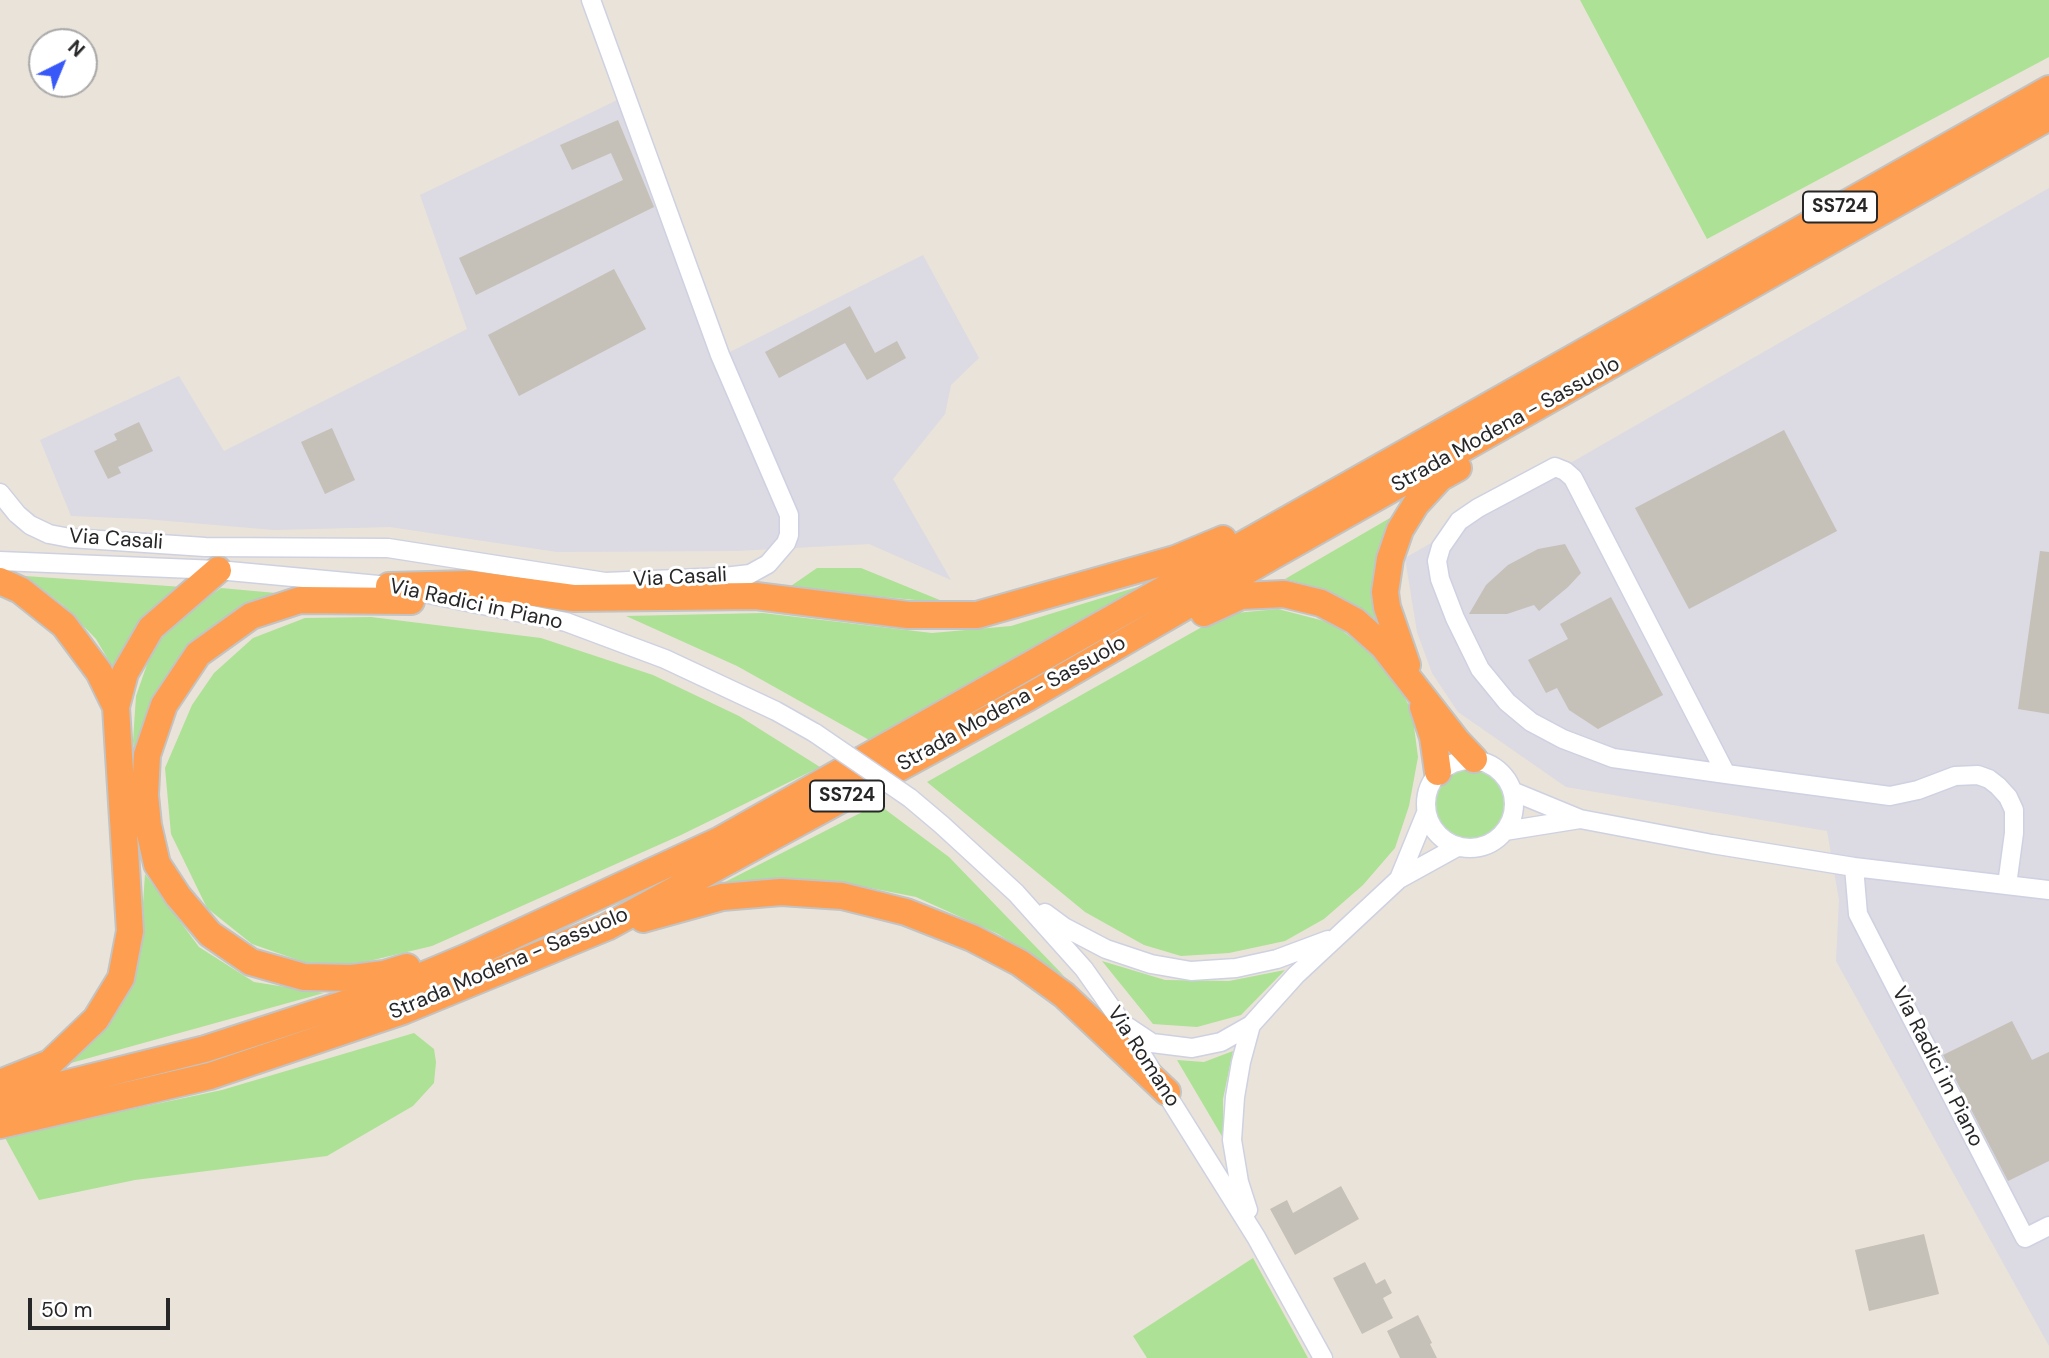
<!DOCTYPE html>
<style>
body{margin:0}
#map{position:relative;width:2049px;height:1358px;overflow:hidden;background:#eae3d9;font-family:"DM Sans",sans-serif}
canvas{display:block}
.north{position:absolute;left:28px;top:28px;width:70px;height:70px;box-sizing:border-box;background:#fff;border:2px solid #a9a9a9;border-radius:50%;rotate:43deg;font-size:19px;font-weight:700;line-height:28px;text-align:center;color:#272727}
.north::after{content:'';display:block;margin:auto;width:24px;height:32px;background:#3858f8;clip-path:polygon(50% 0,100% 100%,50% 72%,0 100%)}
.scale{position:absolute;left:28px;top:1298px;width:142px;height:32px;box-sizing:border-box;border:4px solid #272727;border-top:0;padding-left:9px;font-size:21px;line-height:24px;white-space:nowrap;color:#272727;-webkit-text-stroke:5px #fff;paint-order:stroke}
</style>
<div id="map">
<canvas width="2049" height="1358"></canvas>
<div class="north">N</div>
<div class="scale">50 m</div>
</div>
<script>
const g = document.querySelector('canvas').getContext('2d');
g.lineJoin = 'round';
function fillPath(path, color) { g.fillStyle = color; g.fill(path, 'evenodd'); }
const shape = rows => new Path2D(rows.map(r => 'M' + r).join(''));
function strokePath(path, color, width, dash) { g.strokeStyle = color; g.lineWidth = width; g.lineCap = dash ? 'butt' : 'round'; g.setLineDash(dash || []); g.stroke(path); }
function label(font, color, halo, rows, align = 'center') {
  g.font = font + ' "DM Sans",sans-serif'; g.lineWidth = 6; g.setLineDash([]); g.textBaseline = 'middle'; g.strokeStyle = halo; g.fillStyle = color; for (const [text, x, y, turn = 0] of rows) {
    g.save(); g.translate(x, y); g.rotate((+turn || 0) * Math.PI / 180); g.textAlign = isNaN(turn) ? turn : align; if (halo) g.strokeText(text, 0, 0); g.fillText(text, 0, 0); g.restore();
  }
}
const industrial = shape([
 [634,92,730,352,923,255,979,358,951,385,945,414,893,479,951,580,869,544,737,551,557,552,390,527,274,530,145,519,71,516,40,440,179,376,224,451,467,329,420,195],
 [2049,188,2049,1346,1836,961,1839,900,1827,831,1566,787,1458,712,1432,673,1417,632,1405,558]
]);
const green = shape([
 [1580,0,2049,0,2049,57,1707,239],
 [1402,511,1385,626,1356,605,1318,588,1285,579],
 [817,568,861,568,947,603,788,588],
 [25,576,183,587,116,673,96,639,63,605],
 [1147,584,871,741,737,666,626,616,763,613,932,633,1011,626],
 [221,588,287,594,205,641,137,786,133,741,136,696,151,653,174,622],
 [1278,609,1332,623,1386,664,1412,711,1418,757,1409,806,1395,848,1363,885,1324,919,1285,941,1229,953,1181,956,1144,945,1085,912,927,782,1225,614],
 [371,617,541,638,653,675,739,716,820,767,681,835,432,946,365,962,315,966,252,944,207,908,171,834,165,768,192,705,214,673,253,638,305,618],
 '1434 804a35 35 0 1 1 70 0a35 35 0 1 1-70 0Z',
 [878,804,949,857,1064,976,998,934,916,897,835,881,725,882],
 [145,874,199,947,254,982,324,993,71,1063,117,1011,139,962],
 [1102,961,1165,980,1229,981,1285,970,1241,1015,1197,1027,1153,1024],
 [414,1033,434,1049,436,1062,434,1083,413,1106,327,1156,135,1180,39,1200,4,1136,222,1090],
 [1233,1051,1223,1099,1223,1138,1177,1060,1204,1062],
 [1253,1258,1308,1358,1147,1358,1133,1336]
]);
const building = shape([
 [618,120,654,207,476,295,459,258,623,180,611,153,572,170,560,145],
 [614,269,646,329,519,396,488,335],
 [850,306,875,353,897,341,906,358,867,380,845,343,779,378,765,352],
 [139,422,153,451,118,467,121,473,108,479,94,451,117,440,114,434],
 [332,428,355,480,325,494,301,442],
 [1784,430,1837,531,1689,609,1635,508],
 [1565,544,1581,573,1568,587,1539,611,1534,605,1507,614,1469,614,1486,585,1508,565,1538,549],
 [2040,551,2049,552,2049,714,2018,709],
 [1611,597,1663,695,1598,729,1569,710,1557,688,1546,693,1528,660,1568,639,1560,624],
 [2012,1021,2032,1060,2049,1052,2049,1161,2008,1181,1943,1055],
 [1341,1186,1359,1219,1295,1255,1270,1209,1287,1200,1293,1213],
 [1924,1234,1939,1294,1869,1311,1855,1250],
 [1365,1262,1376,1284,1385,1279,1392,1293,1383,1298,1393,1318,1362,1334,1333,1278],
 [1418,1315,1432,1343,1430,1344,1437,1358,1400,1358,1387,1331]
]);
const minor = shape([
 [0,493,17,514,30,525,49,534,70,538,205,547,388,548,605,582,724,577,750,574,768,564,786,543,789,535,789,515,720,355,591,0],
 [0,561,218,570,389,586,566,622,665,659,776,711,815,733],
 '1426 804a44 44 0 1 1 88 0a44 44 0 1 1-88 0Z',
 [1726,774,1573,478,1565,471,1555,467,1478,508,1459,521,1441,547,1437,561,1440,579,1455,618,1480,669,1507,702,1531,722,1563,739,1613,758,1726,774,1890,796,1918,790,1955,776,1978,775,1989,779,1998,786,2008,797,2014,810,2014,833,2007,885],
 [1512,791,1580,819,1712,844,1854,867,2049,890],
 [910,798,942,825,1016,893,1084,969,1122,1023,1256,1237,1323,1358],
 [1505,831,1580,819],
 [1854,867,1858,914,2025,1238,2049,1226],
 [1399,879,1426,813],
 [1045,913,1064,927,1106,949,1151,964,1191,971,1236,968,1277,959,1328,940],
 [1128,1027,1152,1043,1192,1048,1221,1042,1251,1025,1296,975,1399,879,1457,847],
 [1248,1210,1239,1182,1232,1140,1235,1097,1241,1062,1251,1025]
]);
const highway = shape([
 [0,581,20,590,64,625,99,672,116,707,130,931,121,978,96,1019,50,1063,0,1083],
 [389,586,470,584,573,598,756,596,908,615,977,615,1175,559,1223,539],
 [1204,613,1241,596,1284,594,1321,603,1355,621,1383,646,1457,741,1474,759],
 [1407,665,1387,607,1385,592,1390,559,1400,530,1416,504,1440,478,1458,468],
 [116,707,125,673,151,628,218,570],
 [1423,707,1433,737,1438,772],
 [643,919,722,897,781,892,842,896,906,912,972,938,1020,963,1064,995,1167,1092],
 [407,967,384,974,352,978,304,977,251,962,210,934,178,896,157,864,148,825,145,795,147,755,164,705,198,654,251,616,300,600,411,601],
 [0,1100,205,1049,393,988,467,957,720,840,2049,89],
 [0,1125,210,1076,403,1011,607,927,1029,697,1271,557,2049,117]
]);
const minorBridge = shape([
 [815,733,910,798]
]);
const shields = [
 [1840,207,74],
 [847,796,74]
];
const shieldNames = [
 ["SS724",1840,207],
 ["SS724",847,796]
];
const streetNames = [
 ["Strada Modena - Sassuolo",1506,425,-29],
 ["Via Casali",116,540,4],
 ["Via Casali",680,578,-3],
 ["Via Radici in Piano",476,605,12],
 ["Strada Modena - Sassuolo",1012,704,-29],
 ["Strada Modena - Sassuolo",509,964,-23],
 ["Via Romano",1143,1057,57],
 ["Via Radici in Piano",1937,1067,63]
];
fillPath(industrial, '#dcdae2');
fillPath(green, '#ade195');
fillPath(building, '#c5c0b8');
strokePath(minor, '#ced1e1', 21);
strokePath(highway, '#c3c3c3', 30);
strokePath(minor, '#fff', 18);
strokePath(highway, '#fd9e51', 26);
strokePath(minorBridge, '#ced1e1', 21, []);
strokePath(minorBridge, '#fff', 18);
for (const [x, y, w] of shields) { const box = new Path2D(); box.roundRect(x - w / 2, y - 15.5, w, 31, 5); g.fillStyle = '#fff'; g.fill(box); strokePath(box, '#272727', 2); }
label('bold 19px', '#272727', null, shieldNames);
label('21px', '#272727', '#fff', streetNames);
</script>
